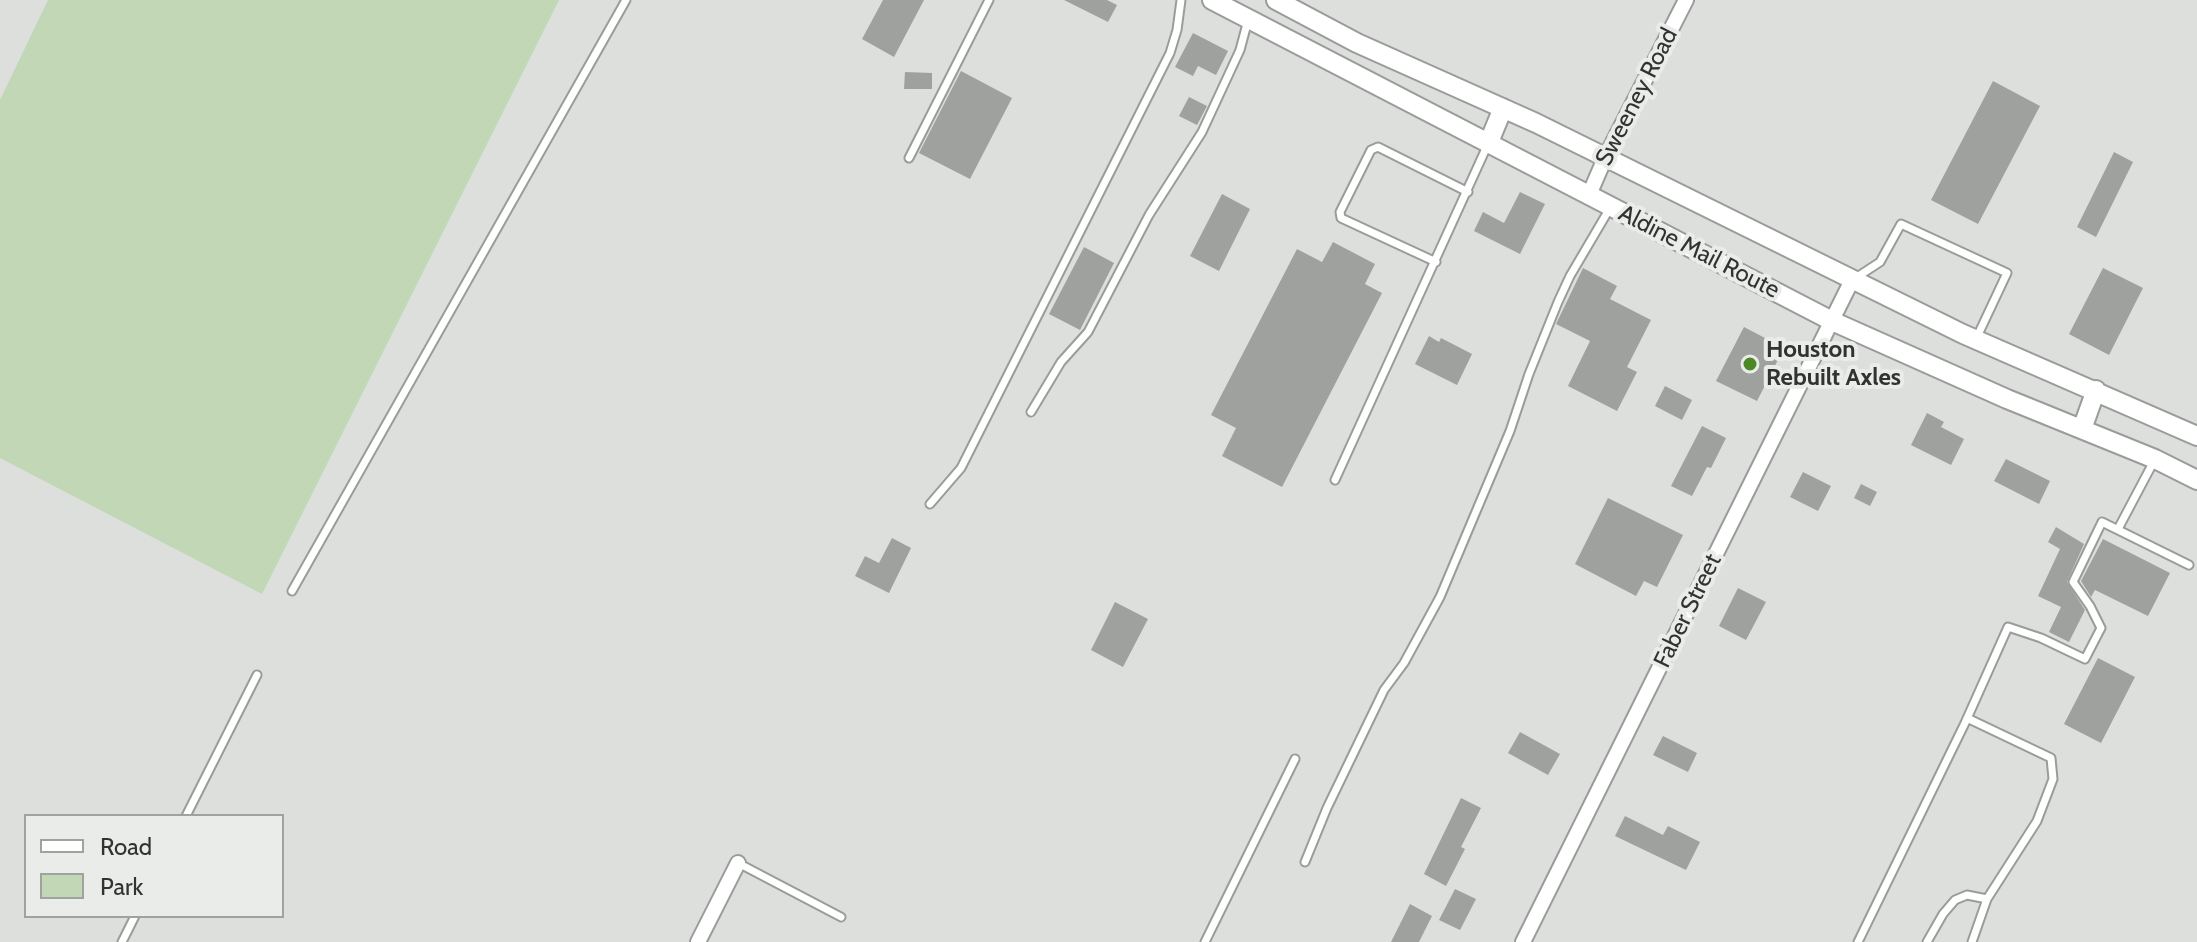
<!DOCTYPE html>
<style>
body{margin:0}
#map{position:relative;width:2197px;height:942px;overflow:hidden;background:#dddfdc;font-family:Cabin,sans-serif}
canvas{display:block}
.legend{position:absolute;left:24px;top:814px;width:260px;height:104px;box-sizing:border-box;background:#eaece9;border:2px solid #a0a29f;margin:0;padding:10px 14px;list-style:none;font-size:24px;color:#323231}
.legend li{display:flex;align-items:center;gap:16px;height:40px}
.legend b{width:40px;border:2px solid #a0a29f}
</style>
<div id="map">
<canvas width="2197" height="942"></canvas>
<ul class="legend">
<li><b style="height:10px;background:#fff"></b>Road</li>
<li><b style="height:22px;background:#c1d7b6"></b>Park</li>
</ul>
</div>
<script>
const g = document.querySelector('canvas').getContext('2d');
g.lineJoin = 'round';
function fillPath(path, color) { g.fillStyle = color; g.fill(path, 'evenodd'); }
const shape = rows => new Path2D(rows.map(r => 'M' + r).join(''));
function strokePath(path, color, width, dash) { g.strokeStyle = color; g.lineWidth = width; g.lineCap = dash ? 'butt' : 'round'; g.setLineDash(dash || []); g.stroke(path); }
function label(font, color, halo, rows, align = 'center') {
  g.font = font + ' Cabin,sans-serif'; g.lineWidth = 8; g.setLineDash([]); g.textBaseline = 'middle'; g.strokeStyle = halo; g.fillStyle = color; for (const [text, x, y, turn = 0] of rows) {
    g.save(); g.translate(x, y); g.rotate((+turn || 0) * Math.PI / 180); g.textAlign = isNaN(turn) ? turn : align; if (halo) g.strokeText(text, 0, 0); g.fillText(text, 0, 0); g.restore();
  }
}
const green = shape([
 [48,0,559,0,262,594,0,458,0,100]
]);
const building = shape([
 [883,0,924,0,894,57,862,39],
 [1064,0,1107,0,1117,5,1108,22],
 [1193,33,1228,51,1216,75,1198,66,1193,76,1175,67],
 [961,71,1012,98,970,179,919,153],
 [905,72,932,73,932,89,904,89],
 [1993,81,2040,106,1978,224,1931,200],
 [1189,97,1207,106,1197,125,1179,116],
 [2114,152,2133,162,2096,237,2077,227],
 [1520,192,1545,204,1520,254,1474,231,1483,212,1504,223],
 [1222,194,1250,209,1219,271,1190,256],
 [1333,242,1375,264,1365,284,1382,293,1282,487,1222,456,1236,428,1211,415,1297,249,1322,262],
 [1084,247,1114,263,1080,330,1049,314],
 [1583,268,1617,286,1610,299,1651,320,1627,367,1637,372,1617,411,1568,386,1590,341,1556,324],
 [2103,268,2143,288,2109,355,2069,334],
 [1744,327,1784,348,1757,401,1716,381],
 [1429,336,1439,342,1441,338,1472,354,1457,385,1415,364],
 [1665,386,1692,400,1682,420,1655,406],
 [1927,413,1944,422,1941,427,1964,439,1951,465,1911,445],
 [1702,426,1726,438,1711,468,1707,467,1692,496,1671,486],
 [2006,459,2050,481,2039,504,1994,481],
 [1803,472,1831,486,1818,511,1790,497],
 [1861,484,1877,492,1870,506,1854,498],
 [1608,498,1683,535,1657,587,1644,581,1636,596,1575,564],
 [2056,527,2084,544,2067,582,2085,610,2069,642,2049,632,2061,607,2038,596,2060,549,2048,542],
 [892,538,911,548,889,593,855,576,865,556,879,563],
 [2103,539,2170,573,2148,616,2095,590,2091,597,2081,581],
 [1738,588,1766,602,1746,640,1719,626],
 [1115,602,1148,619,1123,667,1091,650],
 [2098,658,2135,677,2101,743,2064,724],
 [1520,732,1560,754,1548,775,1508,753],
 [1663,736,1697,753,1688,772,1653,755],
 [1461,798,1481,808,1461,847,1465,849,1446,886,1424,874],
 [1625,816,1663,835,1668,826,1700,842,1686,870,1615,836],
 [1455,889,1476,899,1460,930,1439,920],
 [1410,904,1432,916,1419,942,1391,942]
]);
const service = shape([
 [909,158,989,0],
 [1436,262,1341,218,1340,212,1371,150,1378,147,1468,192],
 [1854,279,1880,262,1901,224,2007,273,1976,339],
 [1031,412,1061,362,1088,332,1149,215,1202,132,1240,50,1248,20],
 [1335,480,1488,144],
 [930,504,961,468,1170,53,1177,30,1181,0],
 [2118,529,2154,461],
 [292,591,626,0],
 [1967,718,2051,758,2053,779,2037,821,1987,899,1972,942],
 [186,816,257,675],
 [1305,862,1327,808,1384,690,1404,663,1440,597,1510,431,1529,374,1558,302,1570,276,1610,208],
 [738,863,841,917],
 [122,942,135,916],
 [1205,942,1295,759],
 [1858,942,1965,723,2008,627,2041,638,2085,659,2101,628,2090,606,2073,582,2102,522,2189,565],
 [1927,942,1943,914,1955,900,1967,895,1987,899]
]);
const minor = shape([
 [1589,195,1605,158,1686,0],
 [698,942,738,863],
 [1523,942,1852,280]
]);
const secondary = shape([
 [1212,0,1832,321,2007,399,2155,459,2197,480],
 [1276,0,1357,43,1536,123,1963,334,2197,436],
 [1489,142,1503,108],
 [2082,429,2096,390]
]);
const markers = [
 [1750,364,8,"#4c8825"]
];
const streetNames = [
 ["Sweeney Road",1637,97,-63],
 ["Aldine Mail Route",1699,252,27],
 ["Faber Street",1688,611,-64]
];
const poiNames = [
 ["Houston",1766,350],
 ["Rebuilt Axles",1766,378]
];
fillPath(green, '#c1d7b6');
fillPath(building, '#9fa19e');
strokePath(service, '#9a9c99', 11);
strokePath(minor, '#9a9c99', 18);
strokePath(secondary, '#9a9c99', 22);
strokePath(service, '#fff', 7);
strokePath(minor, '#fff', 14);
strokePath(secondary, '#fff', 18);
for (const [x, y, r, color] of markers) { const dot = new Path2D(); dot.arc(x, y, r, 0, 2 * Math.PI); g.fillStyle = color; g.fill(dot); strokePath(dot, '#eaece9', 3); }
label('24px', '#323231', '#eaece9', streetNames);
label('bold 24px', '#323231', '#eaece9', poiNames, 'left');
</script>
